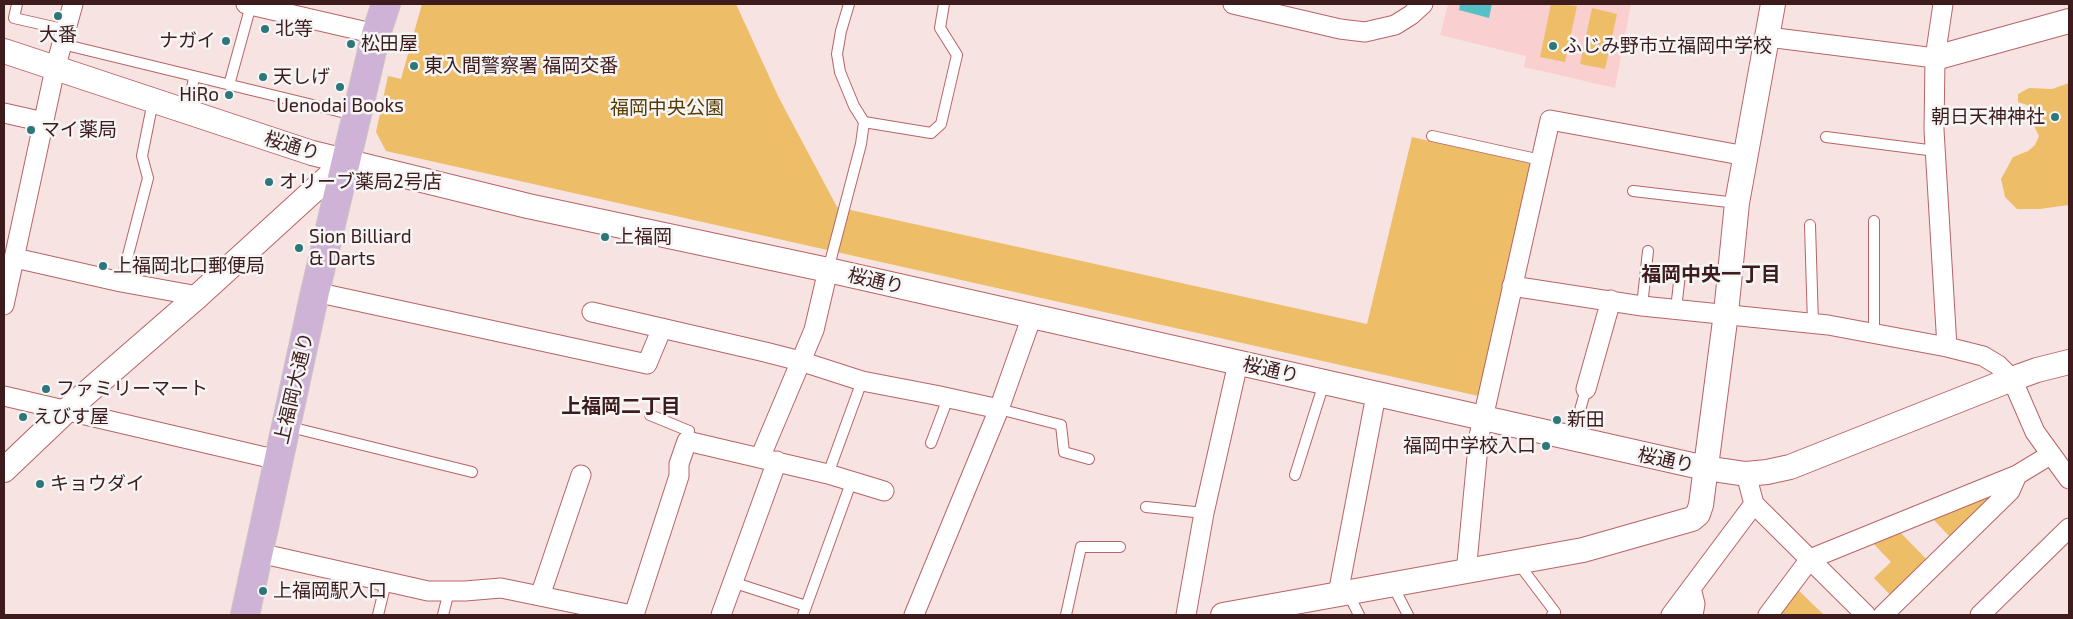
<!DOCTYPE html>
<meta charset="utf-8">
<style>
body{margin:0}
#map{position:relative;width:2073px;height:619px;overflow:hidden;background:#f7e3e2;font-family:"Exo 2",sans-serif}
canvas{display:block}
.frame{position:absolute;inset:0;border:5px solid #3e1b1c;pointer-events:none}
</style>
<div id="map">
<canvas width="2073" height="619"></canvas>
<div class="frame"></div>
</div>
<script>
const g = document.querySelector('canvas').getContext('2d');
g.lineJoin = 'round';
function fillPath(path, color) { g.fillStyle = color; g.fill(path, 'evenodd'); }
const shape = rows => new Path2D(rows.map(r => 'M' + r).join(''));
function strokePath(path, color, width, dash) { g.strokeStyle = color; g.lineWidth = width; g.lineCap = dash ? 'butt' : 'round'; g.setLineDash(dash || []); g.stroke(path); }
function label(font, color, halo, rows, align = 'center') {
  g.font = font + ' "Exo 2","Noto Sans JP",sans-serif'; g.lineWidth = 5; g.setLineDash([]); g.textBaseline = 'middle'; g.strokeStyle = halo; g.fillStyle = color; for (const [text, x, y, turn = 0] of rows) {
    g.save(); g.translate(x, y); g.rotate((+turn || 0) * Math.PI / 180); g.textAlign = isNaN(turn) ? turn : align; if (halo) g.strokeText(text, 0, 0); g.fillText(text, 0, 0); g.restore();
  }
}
const built = shape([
 [1448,4,1631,4,1615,88,1524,67,1526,56,1440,35]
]);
const green = shape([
 [422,4,736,4,779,98,837,207,1367,324,1412,137,1532,164,1483,397,386,151,376,132,388,76,401,79],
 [1551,4,1577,6,1565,62,1540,57],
 [1592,8,1617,14,1605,69,1580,64],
 [2069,83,2069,205,2040,209,2017,209,2005,197,2001,179,2013,157,2028,151,2035,145,2039,136,2033,124,2033,116,2030,106,2018,102,2018,94,2029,88,2052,89],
 [2001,487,1952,539,1929,515],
 [1896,528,1929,562,1892,597,1874,578,1891,562,1869,539],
 [1795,587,1824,615,1775,615]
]);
const water = shape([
 [1460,4,1492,4,1489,18,1459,10]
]);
const service = shape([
 [17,4,14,18,67,30],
 [62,44,354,115],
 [229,85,251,5],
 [188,112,194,77],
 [864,122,931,133,941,124,957,55,940,28,944,4],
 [1432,136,1541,160],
 [1826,137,1936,151],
 [1633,191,1737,203],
 [1874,221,1874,334],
 [1810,225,1813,324],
 [828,270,861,144,864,122,854,106,840,72,837,54,841,31,849,4],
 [121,282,148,178,142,156,153,101],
 [1642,306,1648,251],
 [1676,309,1680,274],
 [999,409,1061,425,1064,452,1089,459],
 [650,415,689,431,687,441],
 [1576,424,1586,389],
 [286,426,472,472],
 [931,443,948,398],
 [828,474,862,381],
 [1295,475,1324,383],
 [1146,507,1204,513],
 [1518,563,1555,612,1552,615],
 [732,582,806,606],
 [1392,584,1408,615],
 [1348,593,1359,615],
 [378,615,386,582],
 [443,615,449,591],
 [803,615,852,480],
 [1066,615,1081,547,1120,547]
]);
const minor = shape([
 [246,4,376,34],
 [1233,4,1340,29,1365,32,1395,25,1411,15,1423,4],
 [1943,4,1935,58,1934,130,1947,347],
 [1768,37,1935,58],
 [4,113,44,122],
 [15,258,121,282,198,296],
 [1512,286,1642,306,1828,325,1947,347,1983,356,1998,365,2012,379,2035,432,2069,479],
 [315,292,647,364,662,328],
 [4,305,55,69,73,4],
 [592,312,765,352,800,361,862,381,935,395,999,409],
 [1586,389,1611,300],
 [4,396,278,460],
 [760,458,814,330,828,270],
 [1746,474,1754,504,1866,615],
 [259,553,428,591,465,591,501,588,632,615],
 [1466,573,1479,436,1550,120,1746,156],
 [1691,588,1695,604,1693,615],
 [1338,594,1376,395],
 [540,596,581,475],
 [634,615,679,476,679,464,687,441,828,474,884,491],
 [721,615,777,461],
 [914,615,999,409,1032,316],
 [1186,615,1204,513,1238,363],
 [1671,615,1754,504],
 [1768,615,1810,559,2017,475,2050,455],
 [1883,615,2010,491,2017,475],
 [1980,615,2069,528]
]);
const tertiary = shape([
 [4,51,312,153,528,206,828,270,1705,468,1746,474,1767,472,1790,467,2012,379,2037,370,2069,362],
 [1935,58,2069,21],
 [4,470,67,410,198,296,346,161],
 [1223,615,1583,550,1692,519,1698,514,1701,505,1726,313,1737,203,1773,4]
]);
const primary = shape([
 [245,615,315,292,376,34,386,4]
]);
const markers = [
 [58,16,5,"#2d767a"],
 [265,29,5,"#2d767a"],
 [226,41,5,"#2d767a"],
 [351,44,5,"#2d767a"],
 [1553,46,5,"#2d767a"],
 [414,66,5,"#2d767a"],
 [263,77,5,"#2d767a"],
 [340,87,5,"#2d767a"],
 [229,95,5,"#2d767a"],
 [2055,117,5,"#2d767a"],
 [31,130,5,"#2d767a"],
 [269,182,5,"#2d767a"],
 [605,237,5,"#2d767a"],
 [299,248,5,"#2d767a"],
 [103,266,5,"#2d767a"],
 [46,389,5,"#2d767a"],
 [23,417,5,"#2d767a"],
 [1557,420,5,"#2d767a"],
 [1546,446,5,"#2d767a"],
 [40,484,5,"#2d767a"],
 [263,591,5,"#2d767a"]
];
const poiNames = [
 ["北等",275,29],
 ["大番",58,35,"center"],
 ["ナガイ",216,41,"right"],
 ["松田屋",361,44],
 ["ふじみ野市立福岡中学校",1563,46],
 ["東入間警察署 福岡交番",424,66],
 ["天しげ",273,77],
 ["HiRo",219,95,"right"],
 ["Uenodai Books",340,106,"center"],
 ["朝日天神神社",2045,117,"right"],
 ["マイ薬局",41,130],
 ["オリーブ薬局2号店",279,182],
 ["Sion Billiard",309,237],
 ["& Darts",309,259],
 ["上福岡",615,237],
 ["上福岡北口郵便局",113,266],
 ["ファミリーマート",56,389],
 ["えびす屋",33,417],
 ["新田",1567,420],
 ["福岡中学校入口",1536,446,"right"],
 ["キョウダイ",50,484],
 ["上福岡駅入口",273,591]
];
const parkNames = [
 ["福岡中央公園",667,108]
];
const streetNames = [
 ["桜通り",292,146,17],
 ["桜通り",876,281,13],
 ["桜通り",1271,370,13],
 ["上福岡大通り",294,388,-77],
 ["桜通り",1666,460,12]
];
const neighbourhoodNames = [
 ["福岡中央一丁目",1711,274],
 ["上福岡二丁目",621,406]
];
fillPath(built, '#f9d0cf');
fillPath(green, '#eebd67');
fillPath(water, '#55c1c6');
strokePath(service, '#b86466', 12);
strokePath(minor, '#b86466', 21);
strokePath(tertiary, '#b86466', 26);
strokePath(primary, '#cdc4c4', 30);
strokePath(service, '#fff', 10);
strokePath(minor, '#fff', 19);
strokePath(tertiary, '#fff', 24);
strokePath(primary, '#cfb3d6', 28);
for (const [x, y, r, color] of markers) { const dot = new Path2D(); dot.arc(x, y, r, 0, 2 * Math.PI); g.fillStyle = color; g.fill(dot); strokePath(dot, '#f5f5f5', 2); }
label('19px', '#3e1b1c', '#f5f5f5', poiNames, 'left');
label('19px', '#563b00', '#f5f5f5', parkNames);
label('19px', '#3e1b1c', '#f5f5f5', streetNames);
label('bold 20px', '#3e1b1c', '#f5f5f5', neighbourhoodNames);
</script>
